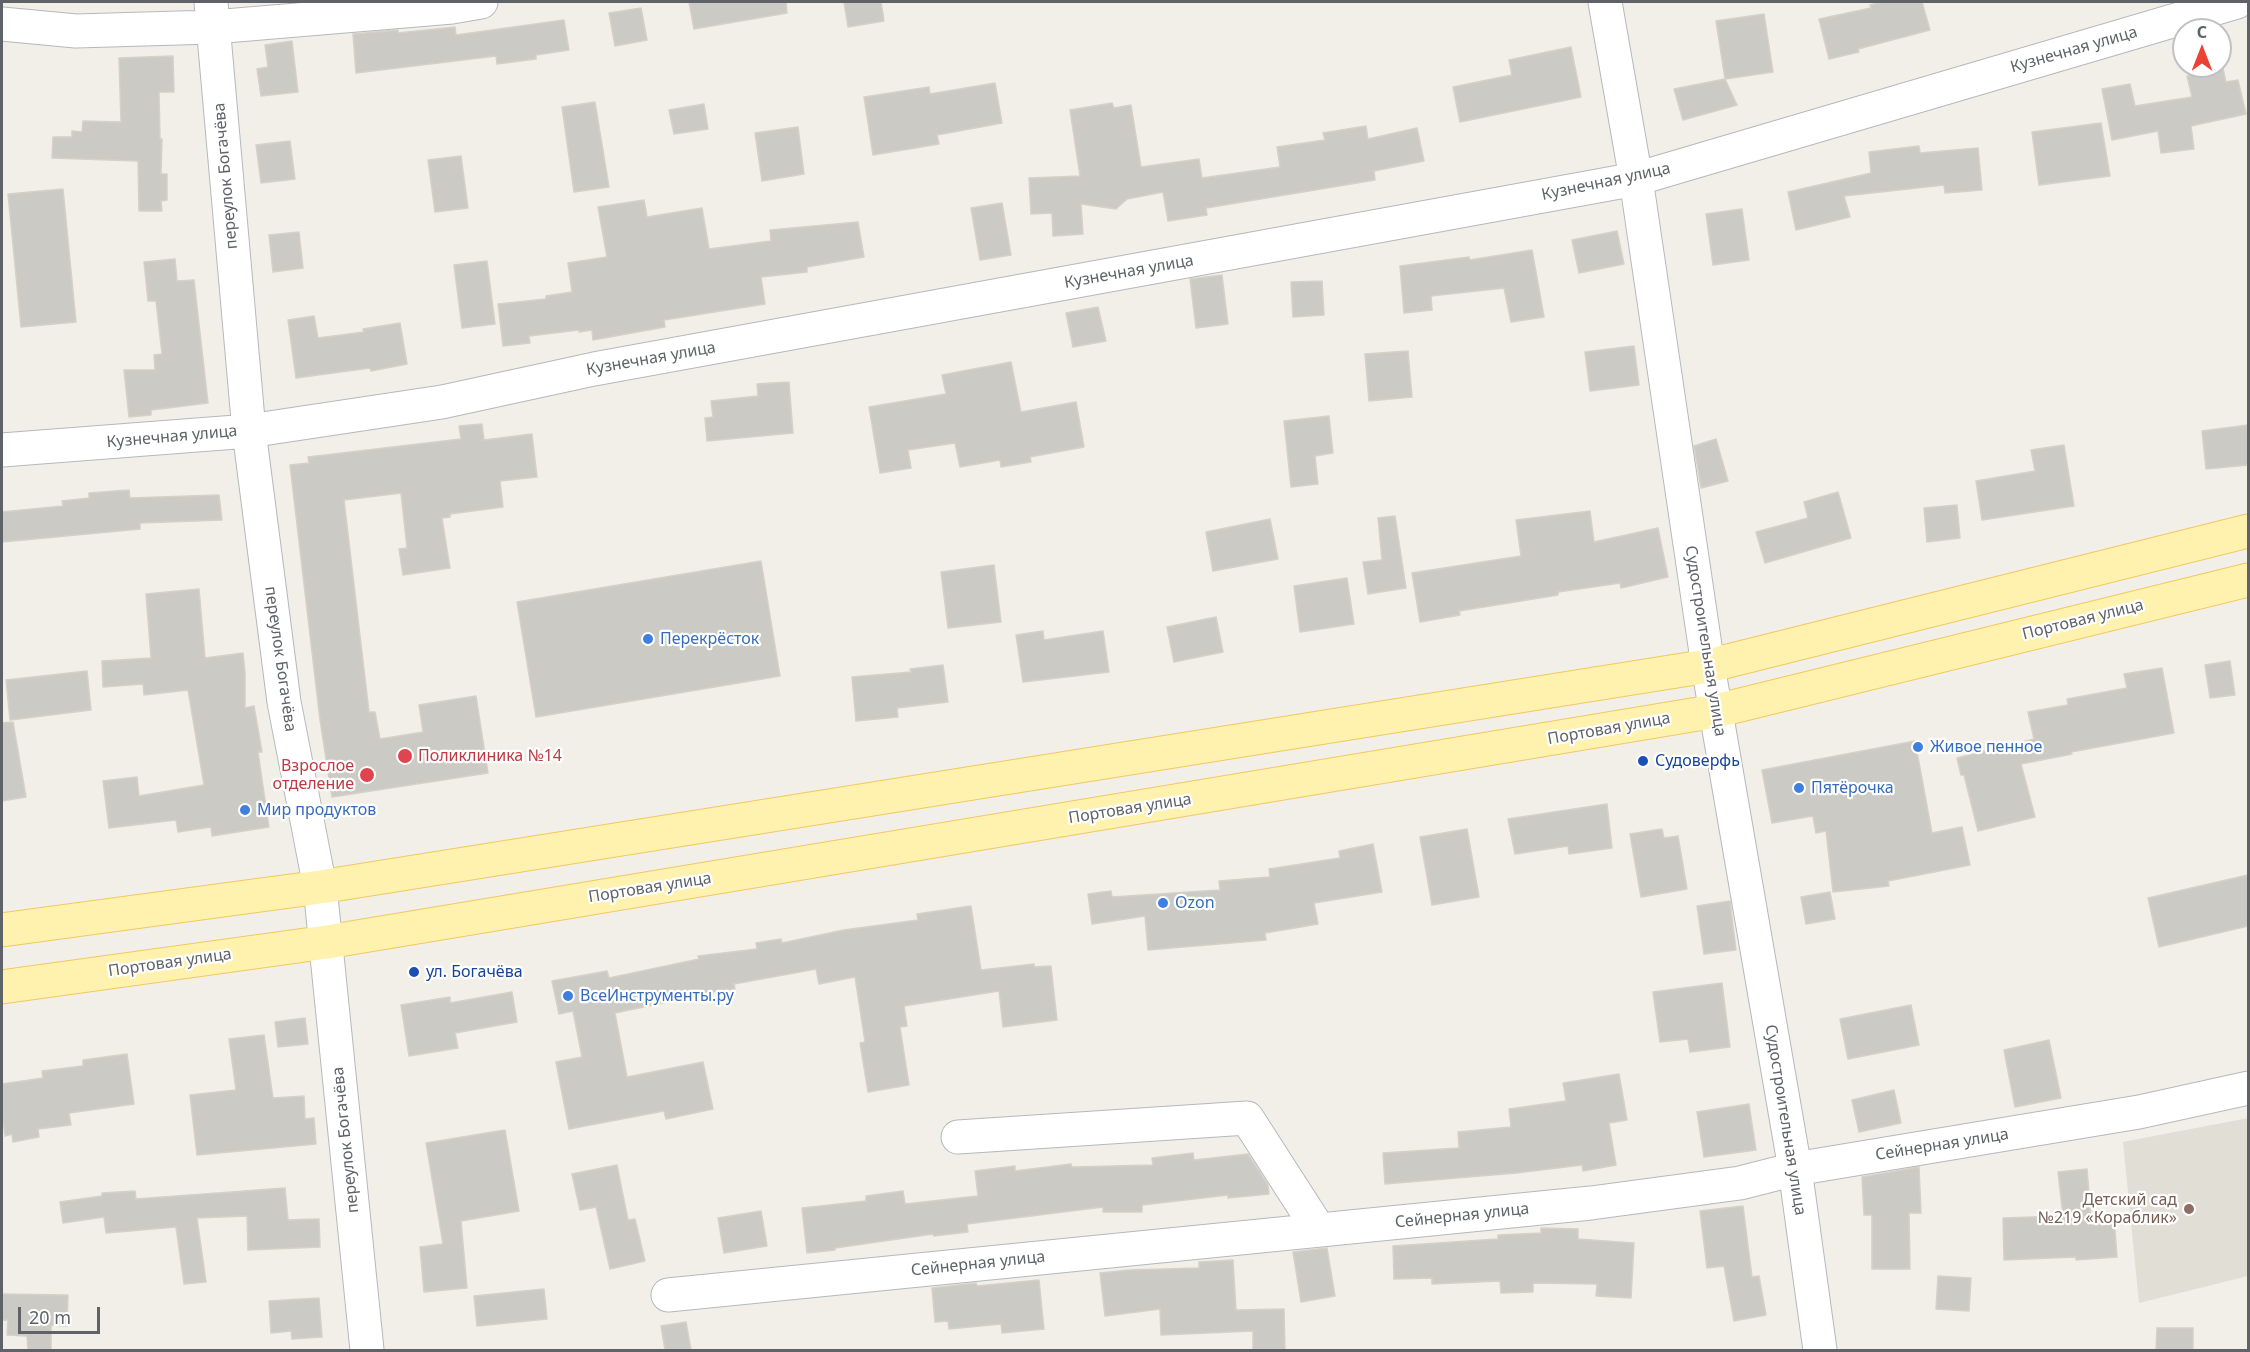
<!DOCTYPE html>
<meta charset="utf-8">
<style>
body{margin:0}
#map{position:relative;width:2250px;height:1352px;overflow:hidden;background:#f1efe8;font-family:"Noto Sans",sans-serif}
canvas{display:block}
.frame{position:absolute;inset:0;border:3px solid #5f6368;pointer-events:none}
.north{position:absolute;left:2172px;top:18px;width:60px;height:60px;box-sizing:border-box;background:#fff;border:2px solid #bfc1c3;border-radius:50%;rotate:0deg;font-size:16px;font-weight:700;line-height:24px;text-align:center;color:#5f6368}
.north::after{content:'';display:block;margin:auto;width:21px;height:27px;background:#ea4335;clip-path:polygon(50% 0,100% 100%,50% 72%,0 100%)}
.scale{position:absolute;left:18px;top:1307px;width:82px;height:27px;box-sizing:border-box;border:3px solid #5f6368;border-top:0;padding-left:8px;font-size:18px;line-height:21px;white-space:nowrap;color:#5f6368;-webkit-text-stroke:4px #fff;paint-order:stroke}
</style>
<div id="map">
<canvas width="2250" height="1352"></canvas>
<div class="frame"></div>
<div class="north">С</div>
<div class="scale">20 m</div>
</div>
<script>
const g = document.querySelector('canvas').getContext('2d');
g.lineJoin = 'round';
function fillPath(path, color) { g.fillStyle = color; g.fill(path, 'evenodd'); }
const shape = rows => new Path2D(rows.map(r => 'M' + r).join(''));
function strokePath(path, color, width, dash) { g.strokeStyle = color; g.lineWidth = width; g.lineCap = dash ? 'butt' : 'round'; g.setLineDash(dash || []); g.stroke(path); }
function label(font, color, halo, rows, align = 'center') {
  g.font = font + ' "Noto Sans",sans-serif'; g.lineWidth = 4.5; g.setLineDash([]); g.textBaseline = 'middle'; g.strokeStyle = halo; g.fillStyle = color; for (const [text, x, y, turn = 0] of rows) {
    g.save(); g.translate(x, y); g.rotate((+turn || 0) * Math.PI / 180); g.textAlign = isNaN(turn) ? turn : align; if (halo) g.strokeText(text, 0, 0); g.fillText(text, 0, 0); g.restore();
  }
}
const education = shape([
 [2248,1118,2248,1276,2139,1303,2123,1142]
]);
const building = shape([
 [689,2,786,2,787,13,694,29,689,2],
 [844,2,881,2,884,21,848,27,844,2],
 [1882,2,1922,2,1930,30,1858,49,1859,52,1829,59,1819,19,1871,8,1870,5,1882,2],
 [641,8,647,40,615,46,609,13,641,8],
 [1764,14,1773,72,1725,79,1716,21,1764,14],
 [564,20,569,50,536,55,536,59,497,64,496,56,356,73,353,34,398,30,398,33,455,27,456,35,564,20],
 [292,41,298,92,261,96,257,69,268,67,265,45,292,41],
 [1571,47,1581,97,1460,122,1453,87,1512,75,1509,60,1571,47],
 [173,56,174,92,159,92,160,139,162,139,161,174,167,174,167,200,161,201,162,211,139,211,138,161,52,158,53,137,72,137,72,131,82,132,83,121,121,122,119,58,173,56],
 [2223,69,2226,82,2238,80,2246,114,2191,126,2194,149,2161,153,2158,131,2112,140,2102,89,2130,84,2135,106,2192,97,2187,76,2223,69],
 [1725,79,1737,105,1683,120,1674,89,1725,79],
 [995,83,1002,123,937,135,939,144,873,155,864,97,929,87,930,94,995,83],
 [595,102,609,187,574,192,562,107,595,102],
 [1112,103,1114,108,1131,105,1141,167,1199,159,1202,178,1280,167,1277,147,1325,140,1323,133,1366,126,1368,139,1417,128,1424,161,1374,171,1375,180,1206,208,1207,215,1168,221,1163,192,1127,199,1116,209,1081,204,1083,234,1053,236,1052,213,1031,214,1029,178,1080,176,1070,110,1112,103],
 [704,104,708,129,674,134,669,110,704,104],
 [2101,123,2110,176,2039,185,2032,132,2101,123],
 [798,127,804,174,762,181,755,133,798,127],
 [290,141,295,179,261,183,256,145,290,141],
 [1919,146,1920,153,1978,148,1982,190,1945,193,1944,185,1844,196,1850,217,1796,230,1788,192,1871,173,1869,152,1919,146],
 [461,156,468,208,435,212,428,160,461,156],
 [63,189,76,322,21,327,8,194,63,189],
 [644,200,647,217,702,208,709,249,771,241,770,230,858,222,864,257,807,267,807,272,761,277,765,304,664,320,665,327,593,340,592,330,579,332,579,330,529,336,530,343,503,346,498,304,546,299,546,296,572,292,568,263,607,257,598,207,644,200],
 [1002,203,1011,255,980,260,971,208,1002,203],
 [1742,209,1749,260,1713,265,1706,214,1742,209],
 [1617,231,1624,264,1579,273,1572,240,1617,231],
 [299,232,303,268,273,272,269,235,299,232],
 [1532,250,1544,317,1511,322,1504,288,1431,296,1432,310,1404,313,1400,266,1469,257,1470,260,1532,250],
 [175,259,177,281,194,280,208,403,151,410,151,415,129,417,124,370,155,370,154,355,162,354,156,301,148,301,144,262,175,259],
 [487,261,495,324,462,328,454,265,487,261],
 [1222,275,1228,324,1196,328,1190,279,1222,275],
 [1322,281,1324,315,1293,317,1291,282,1322,281],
 [1098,307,1106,341,1073,347,1066,313,1098,307],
 [314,316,318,338,364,332,363,329,400,323,407,364,371,371,370,368,296,378,288,320,314,316],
 [1634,346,1639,385,1590,391,1585,352,1634,346],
 [1408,351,1412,397,1369,401,1365,354,1408,351],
 [1011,362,1021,412,1076,402,1084,447,1030,457,1031,462,1001,467,1000,460,960,467,955,443,908,450,911,468,880,473,869,407,946,394,942,375,1011,362],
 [789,382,793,433,707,441,705,418,713,417,711,401,758,396,757,384,789,382],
 [1329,416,1333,453,1315,456,1318,484,1291,487,1284,421,1329,416],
 [482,424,484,440,532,434,537,477,500,481,503,507,450,514,450,517,442,518,450,568,403,575,399,549,407,548,401,493,344,500,369,712,375,712,380,739,423,732,419,705,476,696,488,773,332,797,320,720,290,465,309,463,308,457,461,439,459,426,482,424],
 [2248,425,2248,465,2206,469,2202,431,2248,425],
 [1716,439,1728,481,1701,488,1694,446,1716,439],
 [2064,445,2074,506,1982,520,1976,481,2035,471,2031,450,2064,445],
 [129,490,130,498,219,495,222,520,140,523,140,529,2,542,2,512,63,506,62,501,89,498,89,493,129,490],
 [1838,492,1851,538,1765,563,1756,532,1808,518,1804,502,1838,492],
 [1957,505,1960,538,1927,542,1924,508,1957,505],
 [1590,511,1594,542,1658,528,1668,577,1621,588,1620,583,1558,592,1558,595,1459,611,1460,615,1420,622,1412,573,1521,556,1516,520,1590,511],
 [1395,516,1406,588,1368,594,1363,562,1382,560,1378,518,1395,516],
 [1270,519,1278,559,1213,571,1206,532,1270,519],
 [761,561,780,676,536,717,517,602,761,561],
 [994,565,1001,622,948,628,941,572,994,565],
 [1347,578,1354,624,1300,632,1294,586,1347,578],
 [199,589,205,658,243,653,245,673,245,708,254,706,262,752,258,752,269,827,212,836,211,827,178,832,176,820,109,828,103,781,137,777,139,796,204,785,188,690,144,695,143,684,103,687,102,661,151,658,146,594,199,589],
 [1216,617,1223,652,1174,662,1167,627,1216,617],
 [1043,631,1044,640,1103,631,1109,672,1023,682,1016,635,1043,631],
 [2230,661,2235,695,2210,698,2205,665,2230,661],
 [943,665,948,702,897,708,898,717,856,721,852,677,911,672,910,669,943,665],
 [2162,668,2174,733,2071,752,2072,754,2021,764,2035,817,1978,831,1964,775,1961,775,1957,758,2034,739,2028,712,2068,705,2067,699,2127,688,2124,674,2162,668],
 [87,671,91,710,10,720,6,680,87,671],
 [13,722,26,797,2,801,2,723,13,722],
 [1915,741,1932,833,1962,827,1970,865,1888,881,1889,886,1833,892,1826,831,1816,833,1813,816,1772,823,1762,770,1915,741],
 [1607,804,1612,848,1569,854,1568,846,1515,854,1508,819,1607,804],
 [1467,829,1479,897,1432,905,1420,837,1467,829],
 [1662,829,1664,838,1678,836,1687,889,1641,897,1630,834,1662,829],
 [1373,844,1382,892,1314,903,1318,924,1265,933,1266,940,1148,950,1145,916,1092,924,1088,894,1111,891,1112,897,1220,890,1219,881,1270,877,1269,869,1340,858,1339,851,1373,844],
 [2248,875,2248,926,2159,947,2148,898,2248,875],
 [1830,892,1835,919,1806,924,1801,897,1830,892],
 [1730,901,1736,950,1704,954,1697,906,1730,901],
 [971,906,981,970,1034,964,1034,967,1051,966,1057,1020,1003,1027,999,991,904,1006,907,1026,900,1027,909,1085,868,1092,860,1043,865,1042,855,977,819,984,816,969,734,984,735,989,672,997,672,1001,615,1013,627,1077,703,1062,713,1109,666,1119,664,1111,569,1129,556,1062,582,1057,573,1011,559,1014,552,981,607,971,609,978,699,959,698,956,757,949,756,943,781,939,782,943,844,930,918,920,917,914,971,906],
 [1722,983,1730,1047,1690,1052,1688,1039,1660,1042,1653,992,1722,983],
 [512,992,517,1022,455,1033,458,1048,409,1056,401,1005,450,997,450,1003,512,992],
 [1911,1005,1919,1045,1848,1059,1840,1019,1911,1005],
 [305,1018,308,1044,278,1047,275,1022,305,1018],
 [264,1035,273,1098,304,1096,305,1119,314,1118,316,1144,197,1155,190,1095,236,1090,229,1039,264,1035],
 [2049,1040,2061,1098,2015,1107,2004,1050,2049,1040],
 [127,1054,134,1104,69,1113,71,1125,38,1129,39,1137,13,1142,12,1134,5,1136,2,1111,2,1084,43,1078,42,1071,83,1066,83,1060,127,1054],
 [1619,1074,1627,1120,1609,1123,1616,1165,1583,1171,1582,1165,1516,1173,1385,1184,1383,1153,1459,1148,1458,1132,1511,1127,1509,1109,1566,1101,1563,1083,1619,1074],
 [1894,1090,1901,1123,1859,1132,1852,1100,1894,1090],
 [1749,1104,1756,1150,1704,1157,1697,1112,1749,1104],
 [505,1130,519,1211,461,1221,467,1288,424,1292,420,1247,443,1244,426,1143,505,1130],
 [1193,1153,1194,1160,1248,1154,1268,1185,1269,1194,1228,1198,1228,1195,1142,1205,1142,1212,1103,1212,1103,1207,967,1224,968,1232,934,1236,933,1234,835,1248,835,1250,807,1253,802,1208,866,1201,866,1196,903,1191,905,1204,978,1196,975,1171,1015,1166,1015,1171,1071,1164,1072,1167,1153,1165,1152,1158,1193,1153],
 [617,1165,628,1220,635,1219,645,1261,610,1269,596,1207,580,1210,572,1174,617,1165],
 [1919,1167,1921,1213,1909,1213,1910,1269,1872,1269,1872,1215,1864,1215,1862,1177,1919,1167],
 [2087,1169,2091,1217,2114,1216,2117,1257,2076,1260,2076,1257,2004,1260,2003,1218,2063,1216,2058,1172,2087,1169],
 [285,1188,288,1220,319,1219,320,1247,248,1250,247,1216,197,1218,206,1282,184,1284,176,1227,106,1233,104,1217,63,1223,60,1202,102,1196,102,1193,135,1191,136,1199,285,1188],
 [1743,1206,1752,1277,1759,1276,1766,1315,1734,1321,1724,1266,1707,1268,1700,1211,1743,1206],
 [761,1211,767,1246,724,1253,718,1218,761,1211],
 [1541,1228,1578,1229,1578,1239,1634,1243,1631,1298,1596,1296,1597,1284,1533,1283,1533,1292,1501,1293,1500,1281,1432,1284,1432,1278,1394,1279,1393,1246,1498,1239,1498,1235,1541,1233,1541,1228],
 [1327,1248,1335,1296,1301,1302,1293,1252,1327,1248],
 [1233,1260,1236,1310,1284,1309,1285,1350,1253,1350,1253,1331,1161,1335,1160,1309,1105,1316,1100,1273,1129,1270,1199,1268,1199,1262,1233,1260],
 [1938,1276,1971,1278,1969,1311,1936,1309,1938,1276],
 [1039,1280,1044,1329,1002,1333,1001,1324,949,1329,948,1321,935,1322,932,1288,976,1283,977,1286,1039,1280],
 [544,1289,547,1319,477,1326,474,1296,544,1289],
 [2,1294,68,1295,67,1326,51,1325,51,1350,28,1350,27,1336,7,1335,8,1320,2,1320,2,1294],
 [319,1298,322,1337,292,1339,291,1331,271,1333,269,1301,319,1298],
 [686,1322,691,1350,665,1350,661,1326,686,1322],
 [2157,1328,2193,1328,2193,1350,2156,1350,2157,1328]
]);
const minor = shape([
 [211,2,249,431,284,702,320,887,367,1350],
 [1605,2,1636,179,1708,666,1795,1169,1820,1350],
 [2,24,76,31,213,27,452,7,481,2],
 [2,450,249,431,442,402,594,369,1636,179,2237,2],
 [958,1137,1247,1118,1319,1230],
 [668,1295,1591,1203,1740,1183,1795,1169,2139,1112,2248,1088]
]);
const major = shape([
 [2,930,320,887,1708,666,2248,531],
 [2,987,327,942,1716,711,2248,580]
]);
const markers = [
 [648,639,6,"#3f7fe0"],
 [1918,747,6,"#3f7fe0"],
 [405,756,8,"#e0444e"],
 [1643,761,6,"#1a4fb4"],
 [367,775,8,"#e0444e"],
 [1799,788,6,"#3f7fe0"],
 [245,810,6,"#3f7fe0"],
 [1163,903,6,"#3f7fe0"],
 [414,972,6,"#1a4fb4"],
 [568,996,6,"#3f7fe0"],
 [2189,1209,6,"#8d6e63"]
];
const streetNames = [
 ["Кузнечная улица",2074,50,-16],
 ["переулок Богачёва",226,176,-95],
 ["Кузнечная улица",1606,182,-12],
 ["Кузнечная улица",1129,272,-10],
 ["Кузнечная улица",651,359,-10],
 ["Кузнечная улица",172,437,-5],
 ["Портовая улица",2083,620,-14],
 ["Судостроительная улица",1705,641,81],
 ["переулок Богачёва",280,659,82],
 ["Портовая улица",1609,729,-10],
 ["Портовая улица",1130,809,-9],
 ["Портовая улица",650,888,-9],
 ["Портовая улица",170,963,-8],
 ["Судостроительная улица",1785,1120,81],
 ["переулок Богачёва",346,1140,-96],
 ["Сейнерная улица",1942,1145,-9],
 ["Сейнерная улица",1462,1216,-6],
 ["Сейнерная улица",978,1264,-6]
];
const shopNames = [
 ["Перекрёсток",660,639],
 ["Живое пенное",1930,747],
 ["Пятёрочка",1811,788],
 ["Мир продуктов",257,810],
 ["Ozon",1175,903],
 ["ВсеИнструменты.ру",580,996]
];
const healthNames = [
 ["Поликлиника №14",418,756],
 ["Взрослое",354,766,"right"],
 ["отделение",354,784,"right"]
];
const transitNames = [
 ["Судоверфь",1655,761],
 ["ул. Богачёва",426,972]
];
const educationNames = [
 ["Детский сад",2177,1200],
 ["№219 «Кораблик»",2177,1218]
];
fillPath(education, '#e1ded6');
fillPath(building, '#cccac5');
strokePath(building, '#d6d1c6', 1.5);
strokePath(minor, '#b5b8bc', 35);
strokePath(major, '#f2c960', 35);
strokePath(minor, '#fff', 33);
strokePath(major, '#fff2af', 33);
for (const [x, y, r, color] of markers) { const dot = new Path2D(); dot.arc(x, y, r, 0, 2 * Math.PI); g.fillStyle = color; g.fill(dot); strokePath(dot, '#fff', 2); }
label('16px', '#5f6368', '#fff', streetNames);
label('16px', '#366cbe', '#fff', shopNames, 'left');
label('16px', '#be3a42', '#fff', healthNames, 'left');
label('16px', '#164399', '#fff', transitNames, 'left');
label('16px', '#785e54', '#fff', educationNames, 'right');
</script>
